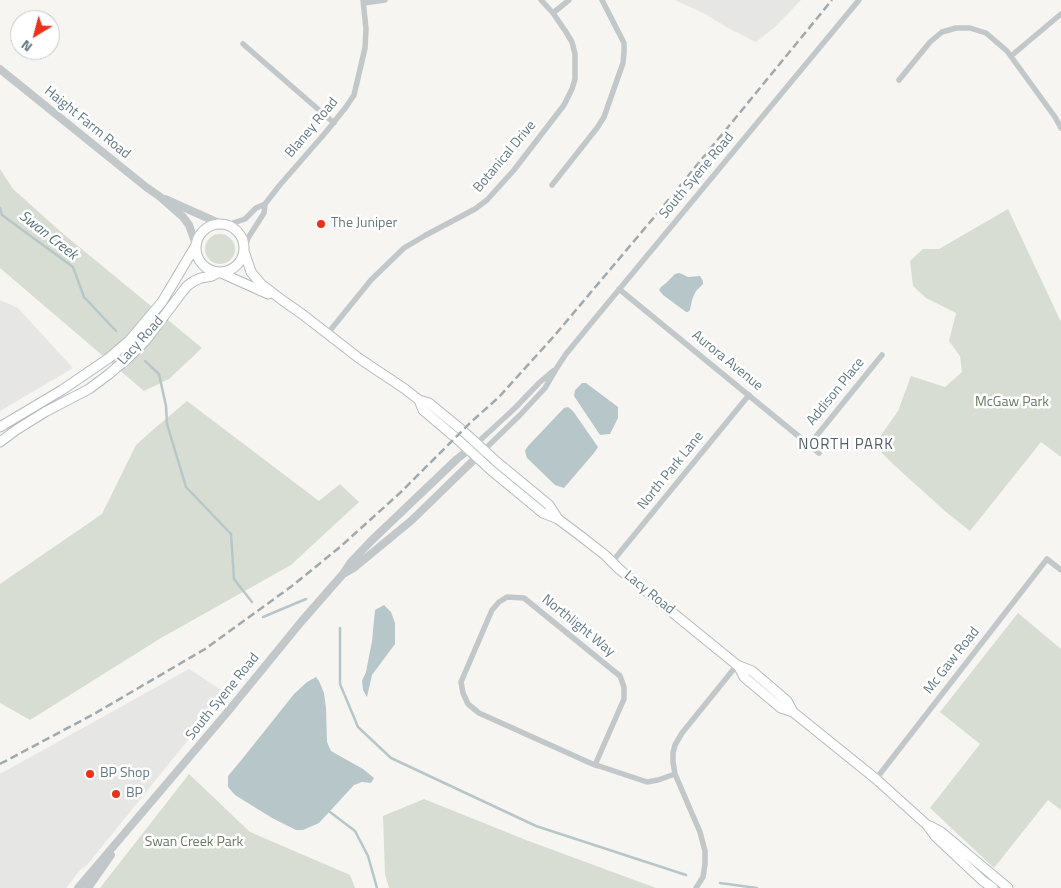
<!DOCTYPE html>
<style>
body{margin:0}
#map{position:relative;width:1061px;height:888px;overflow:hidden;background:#f6f5f1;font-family:"Titillium Web",sans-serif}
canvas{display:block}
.north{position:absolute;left:10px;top:10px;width:50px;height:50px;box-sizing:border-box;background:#fff;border:1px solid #c1cace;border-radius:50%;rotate:217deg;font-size:14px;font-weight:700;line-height:20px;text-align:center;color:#637a84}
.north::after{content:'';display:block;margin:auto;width:18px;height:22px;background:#ec311b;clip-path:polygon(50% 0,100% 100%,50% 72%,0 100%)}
</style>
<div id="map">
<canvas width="1061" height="888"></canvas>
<div class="north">N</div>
</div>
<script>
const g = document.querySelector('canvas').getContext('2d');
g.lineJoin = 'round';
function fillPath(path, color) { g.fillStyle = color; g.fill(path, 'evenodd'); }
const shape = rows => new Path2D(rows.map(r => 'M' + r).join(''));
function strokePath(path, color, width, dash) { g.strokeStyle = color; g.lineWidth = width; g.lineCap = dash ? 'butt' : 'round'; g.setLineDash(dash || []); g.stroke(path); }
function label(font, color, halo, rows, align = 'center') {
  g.font = font + ' "Titillium Web",sans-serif'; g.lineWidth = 5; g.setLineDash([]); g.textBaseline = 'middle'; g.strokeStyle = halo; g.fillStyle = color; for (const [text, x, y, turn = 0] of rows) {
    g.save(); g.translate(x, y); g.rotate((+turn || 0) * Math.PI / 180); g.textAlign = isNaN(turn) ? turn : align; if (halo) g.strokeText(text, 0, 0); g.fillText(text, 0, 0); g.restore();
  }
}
const built = shape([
 [675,0,801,0,776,26,756,42,728,28,707,15],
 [0,300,18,308,73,368,0,411],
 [189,669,226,693,87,865,80,870,66,888,0,888,0,774]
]);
const green = shape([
 [0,169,13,189,61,232,202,348,169,379,144,391,0,268],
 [1008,209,1061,322,1061,457,1041,442,970,531,946,512,894,465,874,445,898,411,911,376,945,387,962,372,960,356,949,341,956,313,926,298,913,286,910,261,923,249,939,249],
 '205 249a15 15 0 1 1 30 0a15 15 0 1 1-30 0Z',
 [187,401,319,501,340,484,359,502,291,565,161,638,30,720,0,703,0,584,102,514,136,445,155,428],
 [1018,613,1061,649,1061,810,1048,800,994,868,930,808,980,744,940,712],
 [189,774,250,832,350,875,355,888,100,888],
 [424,799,526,840,656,888,389,888,385,874,383,816]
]);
const water = shape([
 [679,273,682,274,688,277,700,276,703,281,703,284,696,291,692,300,690,310,688,312,686,312,663,295,659,290,661,287,666,283,675,274],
 [582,383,586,383,618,407,618,418,610,434,600,435,574,396,575,390],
 [568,407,573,411,598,447,594,453,564,488,555,485,527,458,525,451,528,446,564,408],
 [384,605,391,612,395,623,395,644,372,675,367,697,363,690,362,681,366,672,372,641,375,610],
 [316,677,319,681,324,693,326,708,327,742,331,751,363,769,374,778,371,783,362,782,354,785,319,823,303,830,296,830,272,818,235,795,228,787,228,776,243,758,294,694,307,682]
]);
const stream = shape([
 [0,208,2,215,73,267,84,297,116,331],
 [145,361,159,374,166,406,167,424,186,487,231,534,234,579,252,602],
 [263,617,306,599],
 [340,628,340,684,358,727,391,758,536,826,686,875],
 [330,812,355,831,368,856,377,888],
 [720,883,757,888]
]);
const minor = shape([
 [364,3,385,0],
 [553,13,569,0],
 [243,44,334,123],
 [1011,56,1061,14],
 [899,80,930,42,942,32,956,28,970,28,986,33,1007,51,1055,117,1061,128],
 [552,185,597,128,604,117,623,63,624,53,624,43,602,0],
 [227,225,245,219,256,208,265,204,279,186,326,132,346,107,354,95,365,48,366,29,363,0],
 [244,251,248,238,264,213,265,204],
 [619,289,819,453],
 [328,333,371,280,404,248,426,235,475,209,487,200,514,170,564,105,572,89,575,79,575,54,572,42,566,32,553,13,541,0],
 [477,443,514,409,539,383,553,371],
 [809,445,882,355],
 [484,450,520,415,545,388,556,369,566,354,593,321,859,0],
 [612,562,749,395],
 [595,765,624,699,624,687,620,676,524,598,507,597,499,602,492,610,461,682,463,693,468,704,479,713,588,762,595,765,599,766,647,782,658,780,675,774],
 [876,779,1047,559,1061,570],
 [696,888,703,877,705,864,705,851,700,832,675,774,673,762,673,753,675,745,682,733,737,665]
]);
const tertiary = shape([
 [0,69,146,187,159,196,183,217,189,225,196,245],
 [165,199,221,224],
 [345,573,355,567,412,520,484,450],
 [78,888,230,709,301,622,343,574,351,562,371,541,457,459,477,443],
 [88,888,111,855]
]);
const secondary = shape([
 '196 248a24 24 0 1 1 48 0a24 24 0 1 1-48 0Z',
 [244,251,251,272,261,284,282,300,302,314,360,359,405,389,419,400,429,403,463,431,498,463,549,505,558,519],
 [419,400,423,410,456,438,492,471,543,513,558,519,578,534,605,555,619,569,737,665,752,671,787,701,793,712],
 [0,427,62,390,109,358,129,341,162,302,196,245],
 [0,442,16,430,45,412,89,389,109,374,128,358,146,340,183,291,187,286,194,281,201,278,212,276,219,272,268,294],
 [739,667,744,677,781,708,793,712,876,779,927,825,936,837,983,881,993,888],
 [930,826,941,832,1008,888]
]);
const rail = shape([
 [0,764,94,714,205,649,292,586,340,547,401,492,470,423,499,397,555,335,661,209,832,0]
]);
const markers = [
 [321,224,5,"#ec311b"],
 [90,774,5,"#ec311b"],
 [116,794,5,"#ec311b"]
];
const streetNames = [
 ["Haight Farm Road",87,123,39],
 ["Blaney Road",312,128,-50],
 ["Botanical Drive",505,157,-50],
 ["South Syene Road",697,176,-50],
 ["Lacy Road",141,341,-48],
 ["Aurora Avenue",727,361,39],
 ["Addison Place",836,392,-51],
 ["North Park Lane",671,471,-51],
 ["Lacy Road",649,593,39],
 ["Northlight Way",578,626,39],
 ["Mc Gaw Road",952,661,-52],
 ["South Syene Road",223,697,-51]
];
const poiNames = [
 ["The Juniper",331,224],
 ["BP Shop",100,774],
 ["BP",126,794]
];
const parkNames = [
 ["McGaw Park",1012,403],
 ["Swan Creek Park",194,843]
];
const waterNames = [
 ["Swan Creek",48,236,38]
];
const neighbourhoodNames = [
 ["NORTH PARK",846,445]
];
fillPath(built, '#e6e7e5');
fillPath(green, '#d7ddd2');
fillPath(water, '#b7c7c9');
strokePath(stream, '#b7c7c9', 2.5);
strokePath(secondary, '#b4bbbe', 11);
strokePath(minor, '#c2c7c9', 5.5);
strokePath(tertiary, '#c2c7c9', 8);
strokePath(secondary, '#fff', 9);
strokePath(rail, '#a0a9ad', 2.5, [8, 4]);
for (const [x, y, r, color] of markers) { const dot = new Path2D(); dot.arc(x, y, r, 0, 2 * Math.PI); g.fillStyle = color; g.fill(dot); strokePath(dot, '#fff', 2); }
label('14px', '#637a84', '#fff', streetNames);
label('14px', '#637a84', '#fff', poiNames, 'left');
label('14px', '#6a7b62', '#fff', parkNames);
label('italic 15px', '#5a767a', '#fff', waterNames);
g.letterSpacing = '1px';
label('15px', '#516169', '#fff', neighbourhoodNames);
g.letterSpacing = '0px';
</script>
